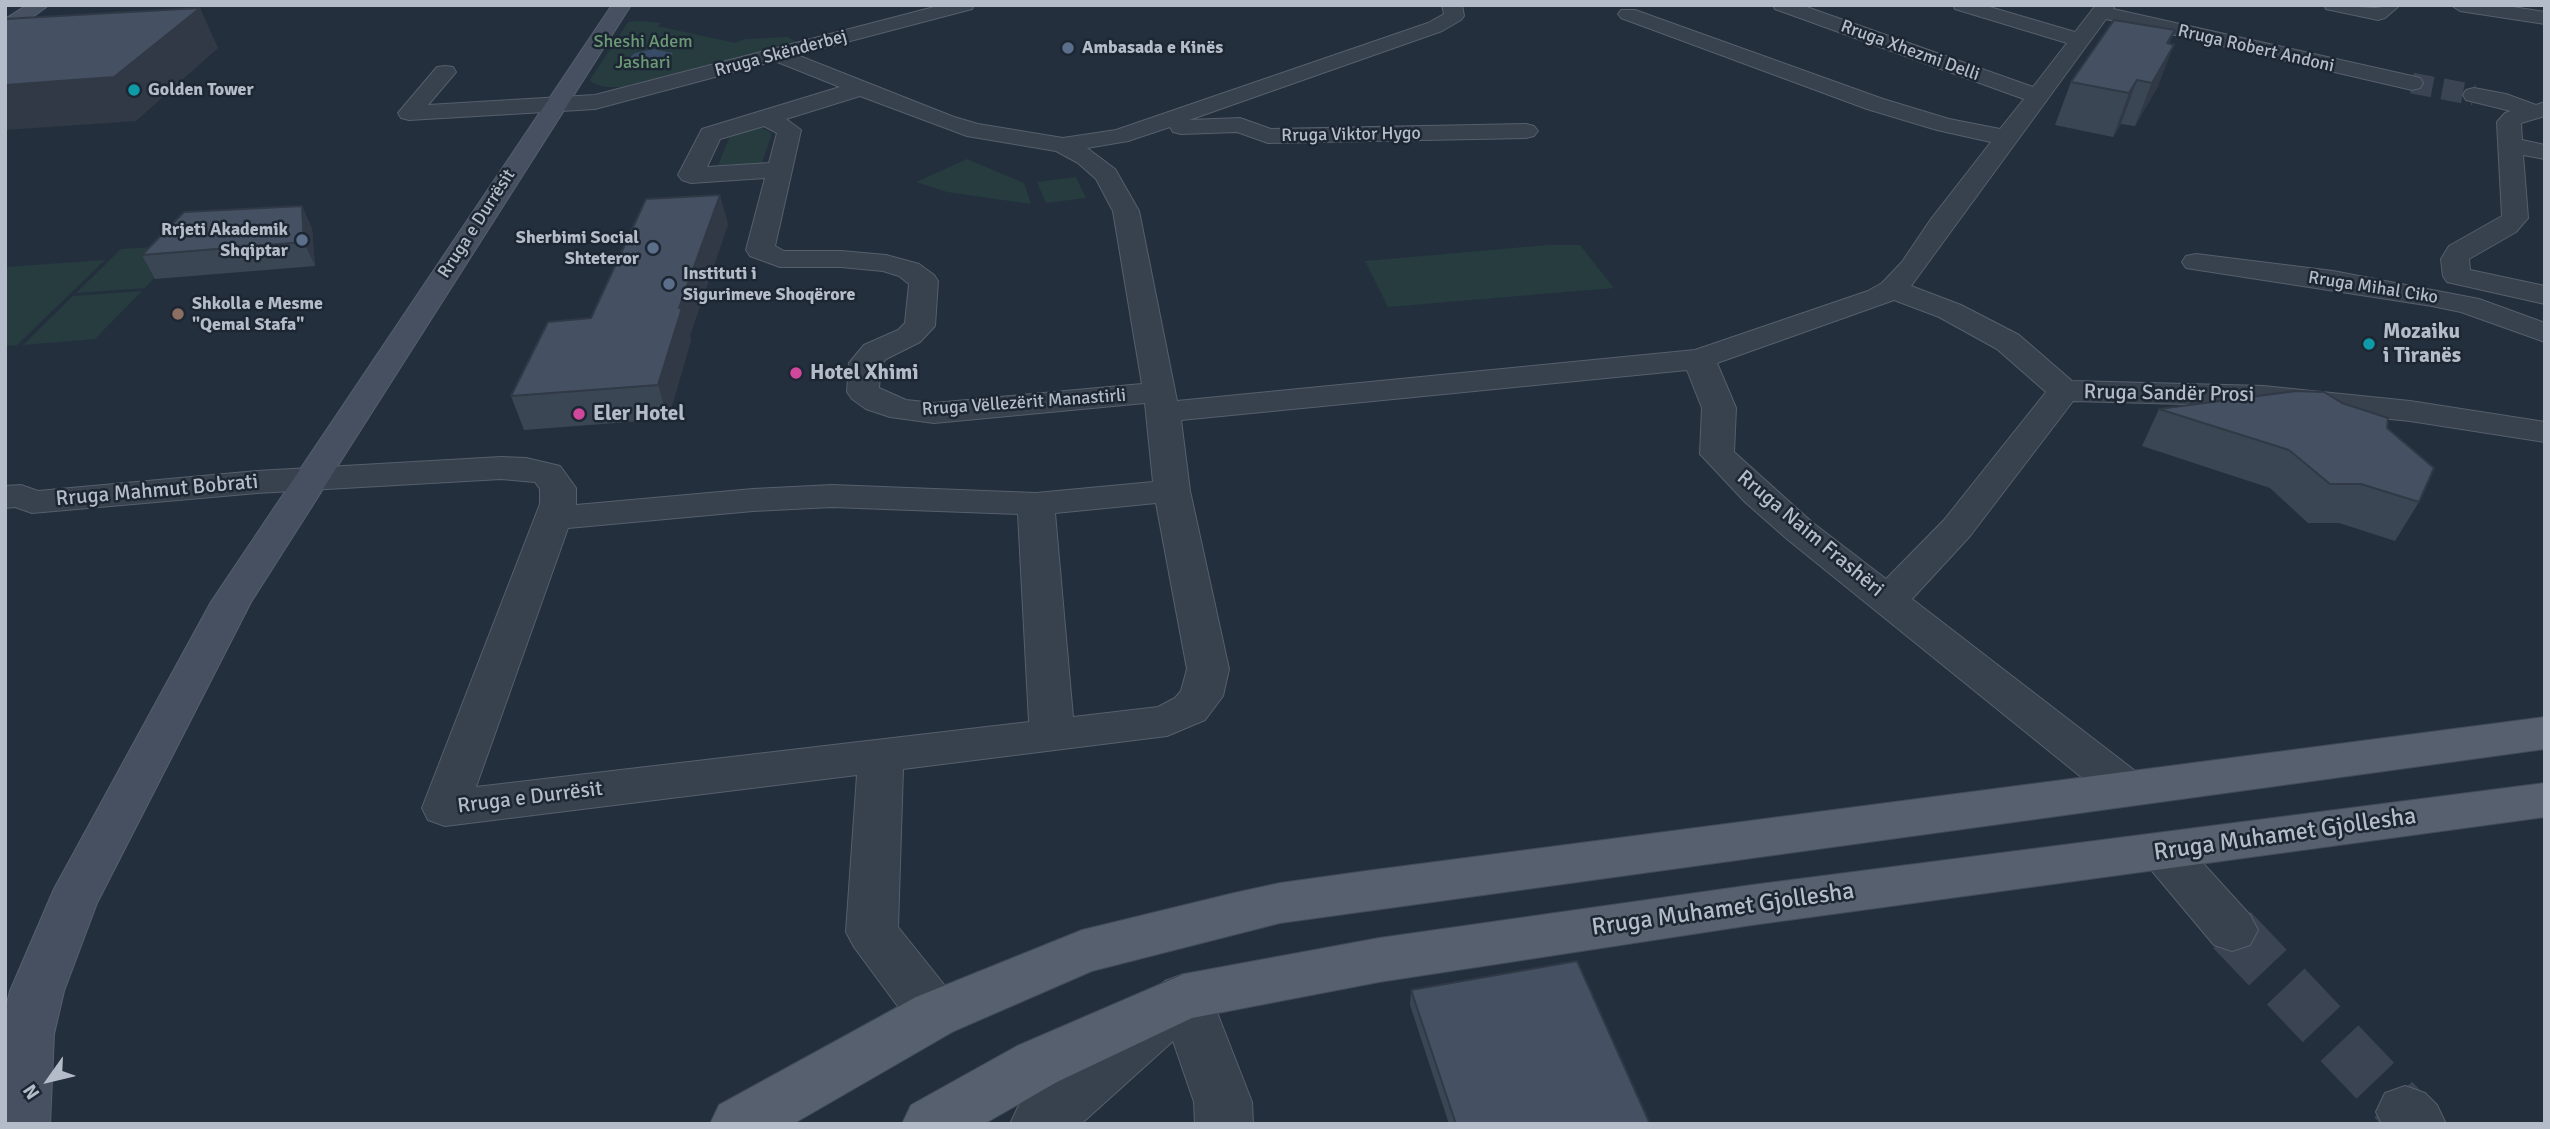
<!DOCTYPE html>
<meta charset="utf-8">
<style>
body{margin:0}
#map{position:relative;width:2550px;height:1129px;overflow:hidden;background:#242f3e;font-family:Signika,sans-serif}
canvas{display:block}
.frame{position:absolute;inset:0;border:7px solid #b4bcc9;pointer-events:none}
.north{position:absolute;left:14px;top:1045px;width:70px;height:70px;-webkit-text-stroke:5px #1d2633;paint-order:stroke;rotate:236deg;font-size:19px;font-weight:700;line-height:28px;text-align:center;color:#b4bcc9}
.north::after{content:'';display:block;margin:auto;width:24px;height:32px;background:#b4bcc9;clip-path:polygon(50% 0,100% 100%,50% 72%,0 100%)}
</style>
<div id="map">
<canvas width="2550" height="1129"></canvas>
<div class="frame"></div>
<div class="north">N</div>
</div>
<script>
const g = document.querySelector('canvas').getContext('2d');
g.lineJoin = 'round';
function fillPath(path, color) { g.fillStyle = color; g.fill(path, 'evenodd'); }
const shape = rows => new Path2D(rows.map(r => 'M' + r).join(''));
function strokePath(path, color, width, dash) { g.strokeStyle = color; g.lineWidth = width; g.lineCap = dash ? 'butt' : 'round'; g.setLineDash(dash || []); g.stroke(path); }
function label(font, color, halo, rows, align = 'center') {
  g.font = font + ' Signika,sans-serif'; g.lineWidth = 5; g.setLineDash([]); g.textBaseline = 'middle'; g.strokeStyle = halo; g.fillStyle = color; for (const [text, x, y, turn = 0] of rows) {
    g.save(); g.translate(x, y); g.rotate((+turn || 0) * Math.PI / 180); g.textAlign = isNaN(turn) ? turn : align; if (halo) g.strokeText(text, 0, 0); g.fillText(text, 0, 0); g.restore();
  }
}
const green = shape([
 [639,21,662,23,657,26,735,43,745,39,788,37,796,42,622,87,605,87,593,83,590,80,628,22],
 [760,127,772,133,762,163,718,165,730,136],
 [967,159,1024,183,1031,204,947,192,916,182],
 [1076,177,1086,198,1046,203,1037,182],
 [186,245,145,288,76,293,121,249],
 [1548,245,1580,245,1614,288,1388,307,1365,261],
 [105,260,17,345,5,346,5,267],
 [142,291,95,339,23,345,73,296]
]);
const water = shape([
 [653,49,673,53,667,59,649,63,628,59,635,53]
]);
const minorTunnelFar1 = shape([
 [2412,83,2474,95]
]);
const minorTunnel = shape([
 [2232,930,2405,1112]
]);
const pedestrian = shape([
 [2196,254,2333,271,2479,299,2545,323,2545,342,2461,312,2432,306,2186,268,2182,262,2186,256,2196,254]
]);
const minor = shape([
 [942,5,974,5,972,9,797,55,954,117,978,124,1063,138,1116,130,1428,23,1444,14,1442,5,1462,5,1464,16,1461,20,1442,31,1189,120,1240,118,1271,129,1526,124,1534,126,1538,131,1534,136,1526,138,1268,143,1237,132,1181,134,1173,132,1170,127,1128,141,1087,148,1115,169,1139,211,1177,401,1695,350,1868,291,1882,283,1902,262,1931,219,1991,142,1937,130,1867,109,1621,18,1618,14,1621,10,1635,10,1883,99,1949,119,2000,129,2024,99,1775,9,1773,5,1801,5,2033,87,2067,43,1955,9,1953,5,1983,5,2075,32,2096,5,2115,5,2113,9,2412,76,2420,78,2423,83,2420,88,2412,90,2106,19,1911,286,1961,305,2019,335,2072,381,2263,386,2410,401,2545,422,2545,442,2410,421,2263,406,2073,401,1970,536,1912,599,2143,777,2150,789,2143,801,2127,806,2111,801,1787,539,1745,502,1700,454,1702,408,1687,370,1181,420,1190,491,1229,669,1223,696,1205,720,1167,736,903,769,898,927,954,997,962,1014,954,1031,935,1037,916,1031,854,947,846,932,857,775,445,826,428,820,422,808,540,504,540,489,535,482,501,479,257,493,32,513,15,507,5,508,5,486,21,485,38,491,257,471,501,457,526,458,560,466,576,488,576,505,753,489,832,485,1036,493,1153,482,1145,403,934,423,890,417,866,409,852,399,847,392,849,363,864,345,898,330,905,323,909,284,899,276,883,271,841,267,780,267,750,256,746,250,765,178,691,183,682,180,678,175,702,129,840,87,775,61,595,109,409,120,401,118,398,113,437,67,445,66,453,67,456,72,428,105,595,95,942,5],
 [860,96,967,136,1056,151,1078,163,1096,179,1113,211,1142,384,934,403,906,400,879,388,881,365,886,359,920,342,935,326,938,281,934,275,919,264,886,255,841,251,784,251,775,246,801,130,786,119,860,96],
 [764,126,777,133,769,163,707,167,720,139,764,126],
 [1894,300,1939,317,1997,349,2046,392,1944,520,1886,579,1813,523,1734,452,1736,408,1717,363,1894,300],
 [1156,503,1187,669,1181,691,1175,698,1158,707,1073,717,1055,513,1156,503],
 [832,507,1018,514,1029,722,476,787,568,528,753,511,832,507],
 [2324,5,2375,8,2400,5,2385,18,2378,20,2326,9,2324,5],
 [2451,5,2500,5,2545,12,2545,24,2460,11,2451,5],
 [2474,88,2506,94,2536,105,2545,102,2545,116,2521,123,2522,140,2545,145,2545,159,2523,155,2528,218,2516,232,2469,259,2470,270,2545,286,2545,304,2447,282,2443,276,2441,259,2449,246,2502,216,2497,122,2505,113,2511,111,2466,100,2463,95,2466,90,2474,88],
 [2164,833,2181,839,2250,915,2258,930,2250,945,2232,951,2214,945,2147,865,2140,852,2147,839,2164,833],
 [1184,974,1203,981,1211,997,1252,1102,1253,1124,1195,1124,1194,1102,1173,1041,1081,1124,1010,1124,1019,1105,1165,981,1184,974],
 [2405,1086,2425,1093,2437,1105,2446,1124,2382,1124,2376,1112,2385,1093,2405,1086]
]);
const secondary = shape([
 [27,5,49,5,12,32,5,34,5,19,27,5],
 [612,5,631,5,251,602,97,903,64,991,54,1034,50,1124,5,1124,5,1011,10,991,54,889,211,602,612,5]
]);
const primary = shape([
 [2545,717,2545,749,1280,923,1092,971,954,1031,793,1124,710,1124,719,1105,916,997,1082,930,1234,893,1280,883,1366,871,2545,717],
 [2545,783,2545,817,1752,925,1379,982,1192,1018,1057,1082,984,1124,902,1124,911,1105,1017,1046,1184,974,1379,938,1752,885,2545,783]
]);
const wall = shape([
 [2175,30,2169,44,2158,86,2135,126,2121,124,2113,137,2055,125,2071,82],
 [302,206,312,229,315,266,155,279,142,255],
 [728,224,690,335,691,340,668,419,524,430,511,396],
 [2342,403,2387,428,2419,502,2395,541,2339,523,2308,523,2270,488,2142,446,2159,409],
 [1411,990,1650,1124,1449,1124,1410,1005]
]);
const shadedWall = shape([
 [200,8,218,48,136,121,5,130,5,85],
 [2175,30,2159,70,2174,45,2158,86,2135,126,2167,43],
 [2137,80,2121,124,2113,137,2129,93],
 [720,195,728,224,690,335,691,340,668,419,658,385,679,308],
 [302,206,312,229,315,266,304,242]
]);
const building = shape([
 [200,8,114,77,5,85,5,19,200,8],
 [2114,20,2175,30,2167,43,2174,45,2152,83,2137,80,2129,93,2071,82,2114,20],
 [720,195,679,308,682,308,658,385,511,396,548,322,591,318,646,199,720,195],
 [302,206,304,242,142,255,184,212,302,206],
 [2296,391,2324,392,2342,403,2388,418,2387,428,2434,468,2419,502,2361,484,2330,484,2289,450,2159,409,2296,391],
 [1577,961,1650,1124,1456,1124,1411,990,1577,961]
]);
const markers = [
 [1068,48,7,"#5c6f8a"],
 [134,90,7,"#0f9aa8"],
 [302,240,7,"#5c6f8a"],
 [653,248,7,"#5c6f8a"],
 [669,284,7,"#5c6f8a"],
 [178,314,7,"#8d6e63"],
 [2369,344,7,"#0f9aa8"],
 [796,373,7,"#d1479c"],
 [579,414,7,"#d1479c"]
];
const farParknames = [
 ["Sheshi Adem",643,42],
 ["Jashari",643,63]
];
const farPoinames = [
 ["Ambasada e Kinës",1082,48],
 ["Golden Tower",148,90],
 ["Rrjeti Akademik",288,230,"right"],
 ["Shqiptar",288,251,"right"],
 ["Sherbimi Social",639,238,"right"],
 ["Shteteror",639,259,"right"],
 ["Instituti i",683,274],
 ["Sigurimeve Shoqërore",683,295],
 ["Shkolla e Mesme",192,304],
 ["\"Qemal Stafa\"",192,325]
];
const farStreetnames = [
 ["Rruga Robert Andoni",2256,49,13],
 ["Rruga Xhezmi Delli",1910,51,20],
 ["Rruga Skënderbej",781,54,-15],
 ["Rruga Viktor Hygo",1351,135,-1],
 ["Rruga e Durrësit",477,224,-57],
 ["Rruga Mihal Ciko",2373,288,9],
 ["Rruga Vëllezërit Manastirli",1024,403,-4]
];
const poiNames = [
 ["Mozaiku",2383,332],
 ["i Tiranës",2383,356],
 ["Hotel Xhimi",810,373],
 ["Eler Hotel",593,414]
];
const streetNames = [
 ["Rruga Sandër Prosi",2169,394,1],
 ["Rruga Mahmut Bobrati",157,491,-5],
 ["Rruga Naim Frashëri",1810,534,40],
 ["Rruga e Durrësit",530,798,-7]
];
const nearStreetnames = [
 ["Rruga Muhamet Gjollesha",2285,835,-8],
 ["Rruga Muhamet Gjollesha",1723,910,-8]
];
fillPath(green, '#263c3f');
fillPath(water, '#394c67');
strokePath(minorTunnelFar1, '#3a4453', 21, [21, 10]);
strokePath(minorTunnel, '#3a4453', 52, [52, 26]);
strokePath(pedestrian, '#565f6c', 2);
strokePath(minor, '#565f6c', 2);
strokePath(secondary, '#565f6c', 2);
strokePath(primary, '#414a57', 2);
fillPath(pedestrian, '#38414e');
fillPath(minor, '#38414e');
fillPath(secondary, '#465061');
fillPath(primary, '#56606e');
fillPath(wall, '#3b4654');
fillPath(shadedWall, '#303945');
fillPath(building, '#455162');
strokePath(building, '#303945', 2);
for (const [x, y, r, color] of markers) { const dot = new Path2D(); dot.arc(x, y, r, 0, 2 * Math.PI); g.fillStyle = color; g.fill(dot); strokePath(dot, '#1d2633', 2.5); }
label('18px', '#6b9a76', '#1d2633', farParknames);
label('bold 18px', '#b4bcc9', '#1d2633', farPoinames, 'left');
label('18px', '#b4bcc9', '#1d2633', farStreetnames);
label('bold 21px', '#b4bcc9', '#1d2633', poiNames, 'left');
label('21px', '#b4bcc9', '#1d2633', streetNames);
label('24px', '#b4bcc9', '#1d2633', nearStreetnames);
</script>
